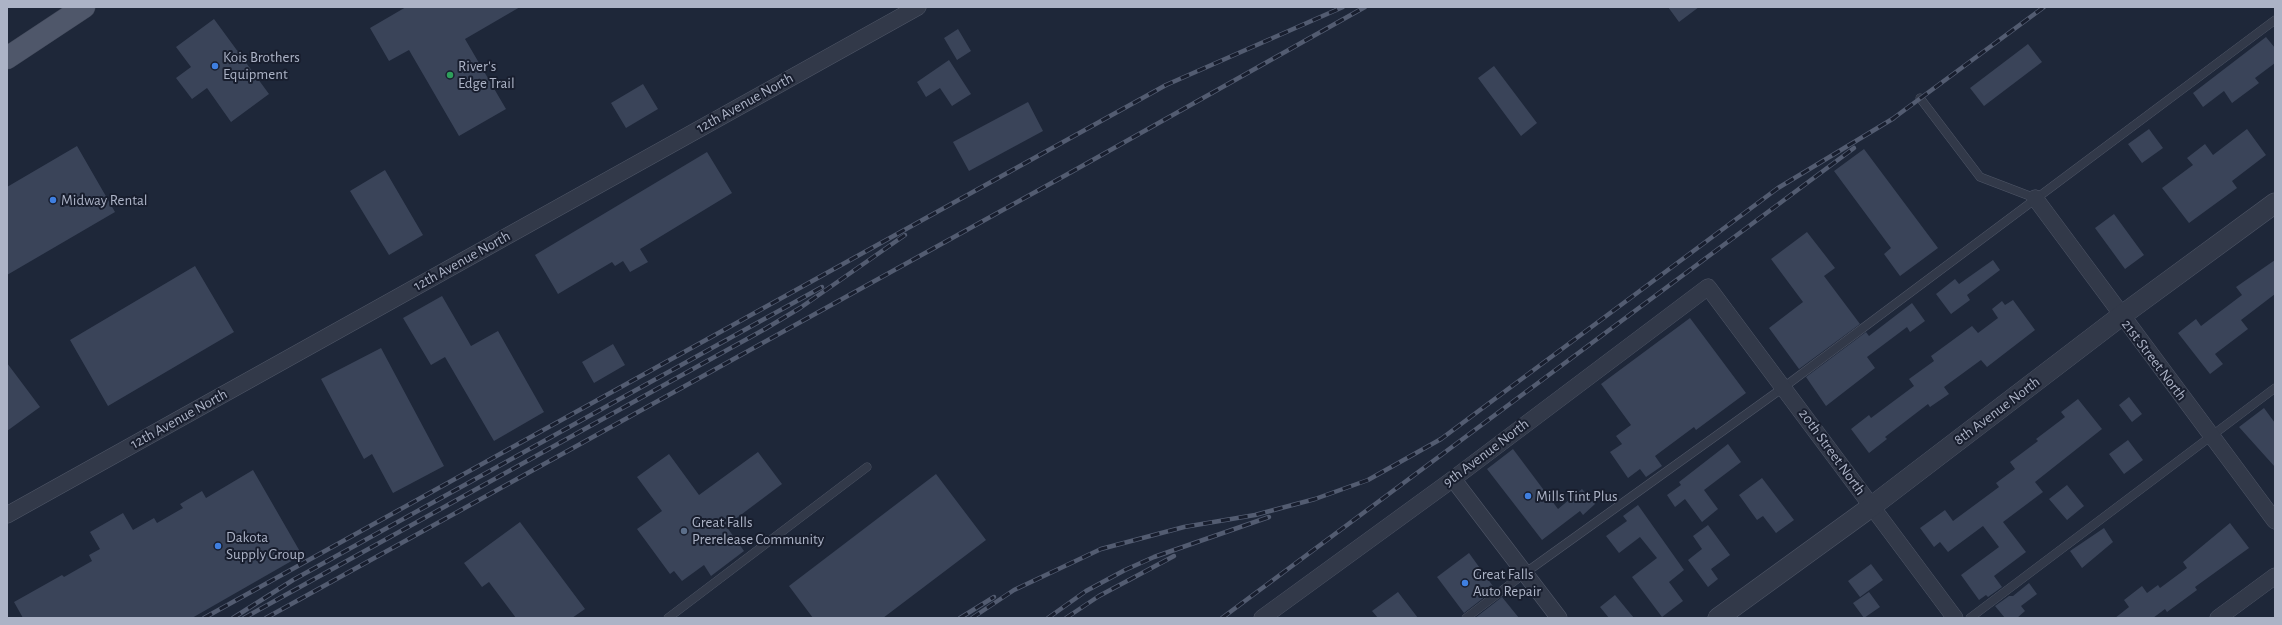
<!DOCTYPE html>
<style>
body{margin:0}
#map{position:relative;width:2282px;height:625px;overflow:hidden;background:#1e2739;font-family:"Alegreya Sans",sans-serif}
canvas{display:block}
.frame{position:absolute;inset:0;border:8px solid #acb3c6;pointer-events:none}
</style>
<div id="map">
<canvas width="2282" height="625"></canvas>
<div class="frame"></div>
</div>
<script>
const g = document.querySelector('canvas').getContext('2d');
g.lineJoin = 'round';
function fillPath(path, color) { g.fillStyle = color; g.fill(path, 'evenodd'); }
const shape = rows => new Path2D(rows.map(r => 'M' + r).join(''));
function strokePath(path, color, width, dash) { g.strokeStyle = color; g.lineWidth = width; g.lineCap = dash ? 'butt' : 'round'; g.setLineDash(dash || []); g.stroke(path); }
function label(font, color, halo, rows, align = 'center') {
  g.font = font + ' "Alegreya Sans",sans-serif'; g.lineWidth = 4; g.setLineDash([]); g.textBaseline = 'middle'; g.strokeStyle = halo; g.fillStyle = color; for (const [text, x, y, turn = 0] of rows) {
    g.save(); g.translate(x, y); g.rotate((+turn || 0) * Math.PI / 180); g.textAlign = isNaN(turn) ? turn : align; if (halo) g.strokeText(text, 0, 0); g.fillText(text, 0, 0); g.restore();
  }
}
const building = shape([
 [406,7,520,7,465,39,506,109,459,136,409,50,389,61,370,28],
 [1668,7,1699,7,1679,22],
 [214,19,269,94,231,122,207,88,192,99,176,78,191,67,176,47],
 [958,29,971,51,957,60,944,38],
 [2266,37,2275,48,2275,63,2255,78,2259,83,2232,103,2224,91,2203,107,2193,93],
 [2028,44,2042,62,1984,106,1970,88],
 [949,60,971,94,952,106,940,88,926,97,917,82],
 [1494,66,1537,123,1521,136,1478,78],
 [643,84,658,109,626,128,611,103],
 [1028,102,1043,131,969,171,953,142],
 [2149,129,2163,148,2142,163,2128,144],
 [2247,129,2266,155,2232,181,2237,188,2189,223,2162,188,2193,165,2187,158,2205,144,2213,155],
 [77,146,115,212,7,275,7,187],
 [1864,149,1938,248,1900,276,1884,254,1891,248,1834,171],
 [707,152,732,193,640,249,648,262,630,272,623,261,615,266,612,262,558,294,535,255],
 [385,170,423,235,389,255,350,191],
 [2114,214,2144,255,2125,269,2095,228],
 [1807,232,1835,268,1824,276,1860,324,1799,369,1769,328,1803,302,1771,259],
 [1993,260,2000,270,1967,295,1970,300,1951,314,1936,294,1955,279,1959,284],
 [2275,260,2275,294,2241,320,2248,329,2215,354,2223,364,2210,374,2178,333,2196,319,2201,326,2242,295,2236,287],
 [195,266,234,332,108,406,70,340],
 [442,296,471,346,498,331,544,412,494,441,445,357,431,365,403,318],
 [2013,300,2035,330,1987,367,1981,360,1944,387,1949,394,1930,407,1928,404,1885,437,1887,439,1869,453,1851,429,1869,415,1871,418,1914,386,1909,379,1934,361,1931,356,1972,326,1978,333,1998,318,1992,309,2002,301,2005,305],
 [1912,303,1925,321,1910,332,1907,327,1867,357,1875,368,1826,406,1806,377,1866,332,1869,336],
 [1690,318,1746,393,1696,430,1694,427,1655,456,1662,466,1646,477,1640,469,1628,478,1610,452,1622,444,1616,436,1631,425,1601,384],
 [613,344,625,365,594,383,582,362],
 [381,348,444,466,393,493,372,454,364,459,321,379],
 [7,363,40,407,7,431],
 [2129,397,2142,414,2132,422,2119,405],
 [2078,399,2102,429,2035,482,2043,492,2003,522,2026,552,1994,576,2002,587,1988,597,1986,595,1979,600,1961,575,1999,547,1983,526,1948,552,1940,542,1934,547,1920,528,1945,510,1953,521,1999,487,1996,483,2015,469,2010,462,2038,441,2036,439,2065,417,2061,412],
 [2264,408,2275,423,2275,467,2239,427],
 [2128,440,2143,460,2124,474,2109,454],
 [1728,444,1741,462,1704,490,1718,509,1702,522,1685,499,1675,507,1667,495,1681,485,1679,482],
 [1513,449,1558,509,1582,489,1595,504,1583,515,1580,511,1542,540,1487,469],
 [758,452,782,484,726,526,744,551,711,576,704,565,682,581,674,571,670,574,637,529,662,511,637,477,669,454,699,495],
 [253,470,302,555,192,618,23,618,14,602,62,575,64,577,92,561,89,555,100,549,90,532,123,513,133,530,154,518,157,523,183,508,180,504,202,491,206,498],
 [936,474,986,540,883,618,813,618,789,586],
 [1762,478,1794,520,1776,533,1763,516,1757,520,1739,495],
 [2067,485,2084,506,2067,520,2049,499],
 [1638,505,1684,570,1669,582,1683,601,1662,617,1632,577,1657,558,1640,537,1619,553,1606,536,1627,521,1623,516],
 [520,522,585,609,572,618,516,618,489,582,482,587,464,563],
 [2230,523,2249,548,2195,587,2197,590,2167,612,2165,609,2153,618,2115,618,2129,607,2124,600,2142,586,2147,593,2158,585,2160,588,2187,568,2183,562],
 [1708,525,1730,555,1711,569,1718,579,1708,587,1688,560,1702,549,1693,536],
 [2104,528,2113,542,2082,568,2070,551],
 [1469,553,1495,589,1464,613,1437,577],
 [1871,564,1883,580,1860,597,1848,581],
 [2029,583,2037,594,2021,606,2025,611,2017,618,2005,618,1995,606,2009,596,2013,596],
 [1398,592,1418,618,1378,618,1372,611],
 [1869,592,1880,607,1864,618,1853,603],
 [1615,595,1634,618,1609,618,1600,607],
 [1502,597,1519,618,1475,618]
]);
const service = shape([
 [1920,98,1980,177,2035,198],
 [668,618,867,467],
 [1466,618,1525,573,1784,387,2275,20],
 [1970,618,2275,388]
]);
const minor = shape([
 [2035,198,2275,521],
 [1453,479,1559,618],
 [7,515,918,7],
 [1262,618,1453,479,1708,287,1955,618],
 [2218,618,2275,576]
]);
const tertiary = shape([
 [1718,618,1871,507,2121,316,2275,203]
]);
const primary = shape([
 [7,58,84,7]
]);
const rail = shape([
 [1891,120,2044,7],
 [204,618,1166,85,1343,7],
 [233,618,293,580,822,287],
 [244,618,765,329,800,308,905,235],
 [266,618,1066,175,1365,7],
 [960,618,994,597],
 [972,618,1014,590,1101,549,1184,527,1255,515,1315,499,1368,480,1441,439,1778,188,1894,118],
 [1048,618,1086,591,1125,570,1154,557,1269,517],
 [1066,618,1099,596,1174,556],
 [1222,618,1854,148]
]);
const markers = [
 [215,66,4,"#3f7fe0"],
 [450,75,4,"#2e9e5b"],
 [53,200,4,"#3f7fe0"],
 [1528,496,4,"#3f7fe0"],
 [684,531,4,"#5c6f8a"],
 [218,546,4,"#3f7fe0"],
 [1465,583,4,"#3f7fe0"]
];
const poiNames = [
 ["Kois Brothers",223,57],
 ["Equipment",223,74],
 ["River's",458,66],
 ["Edge Trail",458,83],
 ["Midway Rental",61,200],
 ["Mills Tint Plus",1536,496],
 ["Great Falls",692,522],
 ["Prerelease Community",692,539],
 ["Dakota",226,537],
 ["Supply Group",226,554],
 ["Great Falls",1473,574],
 ["Auto Repair",1473,591]
];
const streetNames = [
 ["12th Avenue North",745,103,-29],
 ["12th Avenue North",462,261,-29],
 ["21st Street North",2154,360,53],
 ["8th Avenue North",1997,411,-37],
 ["12th Avenue North",179,419,-29],
 ["20th Street North",1832,452,54],
 ["9th Avenue North",1486,453,-37]
];
fillPath(building, '#3a4459');
strokePath(service, '#4f5667', 9);
strokePath(minor, '#4f5667', 17);
strokePath(tertiary, '#4f5667', 21);
strokePath(primary, '#3b4253', 23);
strokePath(service, '#323949', 8);
strokePath(minor, '#323949', 16);
strokePath(tertiary, '#323949', 20);
strokePath(primary, '#4f576a', 22);
strokePath(rail, '#535c71', 4.5);
strokePath(rail, '#181e2e', 3, [9]);
for (const [x, y, r, color] of markers) { const dot = new Path2D(); dot.arc(x, y, r, 0, 2 * Math.PI); g.fillStyle = color; g.fill(dot); strokePath(dot, '#181e2e', 1.5); }
label('15px', '#acb3c6', '#181e2e', poiNames, 'left');
label('15px', '#acb3c6', '#181e2e', streetNames);
</script>
